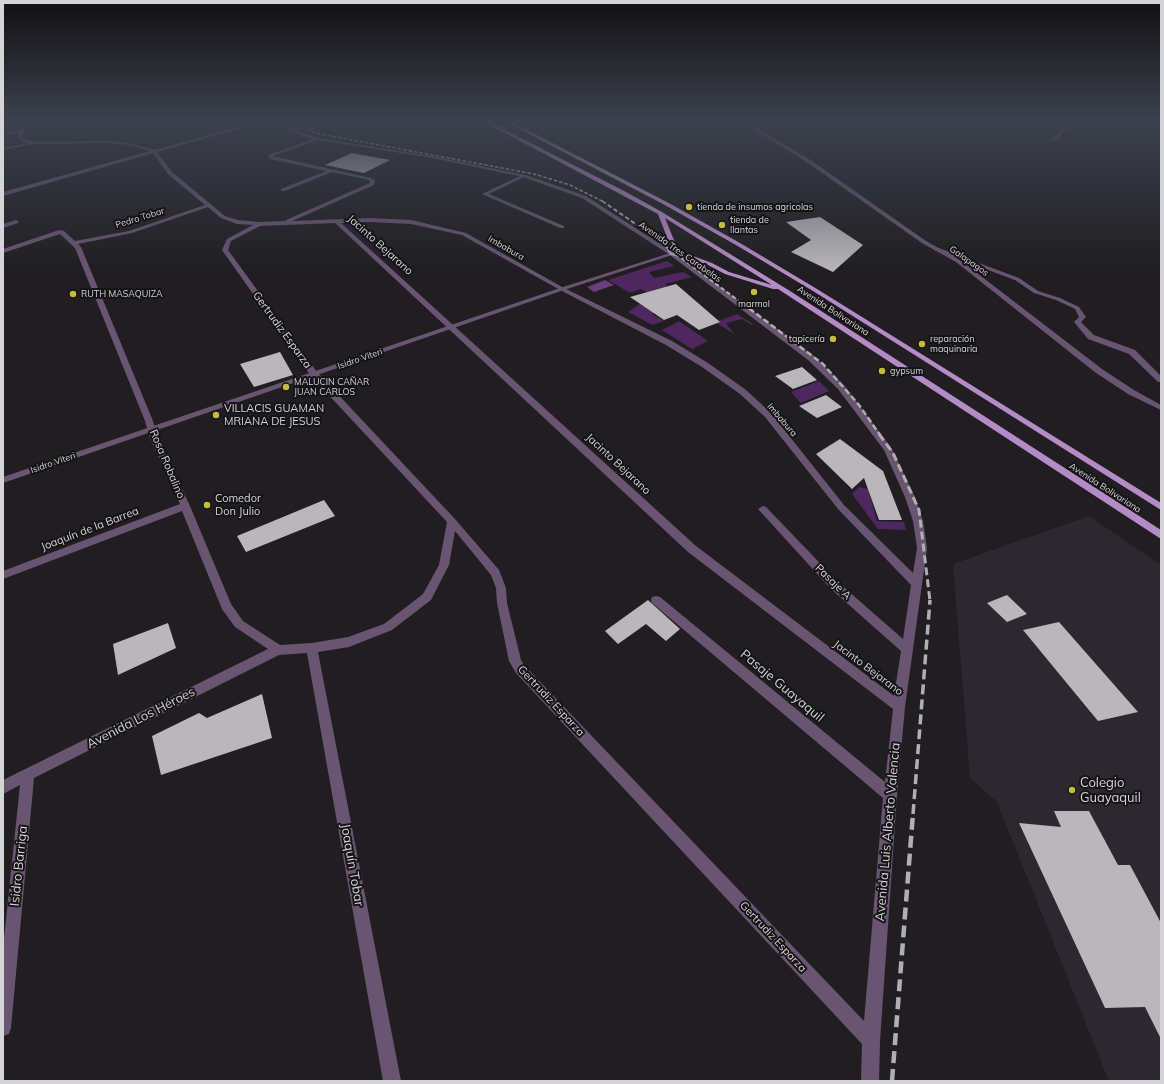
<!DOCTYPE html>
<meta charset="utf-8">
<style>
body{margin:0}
#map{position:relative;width:1164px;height:1084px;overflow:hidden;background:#201e21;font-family:Mulish,sans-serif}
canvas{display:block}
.frame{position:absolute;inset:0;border:4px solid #d5d4d6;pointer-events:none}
</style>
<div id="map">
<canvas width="1164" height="1084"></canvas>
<div class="frame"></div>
</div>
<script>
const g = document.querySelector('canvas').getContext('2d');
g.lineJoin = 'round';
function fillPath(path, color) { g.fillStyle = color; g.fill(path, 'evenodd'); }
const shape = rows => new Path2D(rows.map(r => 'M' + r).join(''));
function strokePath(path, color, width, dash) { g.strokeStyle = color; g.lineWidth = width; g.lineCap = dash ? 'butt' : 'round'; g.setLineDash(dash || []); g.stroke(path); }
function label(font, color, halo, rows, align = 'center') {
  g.font = font + ' Mulish,sans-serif'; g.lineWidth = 4; g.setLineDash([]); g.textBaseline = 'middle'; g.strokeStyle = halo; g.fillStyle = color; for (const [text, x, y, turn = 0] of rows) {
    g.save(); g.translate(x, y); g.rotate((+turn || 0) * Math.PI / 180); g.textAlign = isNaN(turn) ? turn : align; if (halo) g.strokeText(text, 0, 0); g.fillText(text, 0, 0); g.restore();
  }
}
const built = shape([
 [1089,516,1161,565,1161,1081,1109,1081,997,802,970,778,953,564]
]);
const green = shape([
 [667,261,674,266,649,272,654,278,683,272,692,277,665,284,668,287,650,294,641,289,630,293,608,280],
 [644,301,669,309,652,314,664,321,652,325,628,312],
 [737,314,753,324,752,325,742,319,726,323,734,334,715,322],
 [679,321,708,341,692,349,662,330],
 [819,381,829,391,801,403,791,392],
 [859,487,868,489,877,521,904,522,906,530,878,529,852,494]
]);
const forest = shape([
 [605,280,614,285,594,292,587,287]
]);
const building = shape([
 [352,153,390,160,364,173,325,165],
 [820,217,863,245,833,272,791,252,811,240,786,222],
 [676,284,720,322,699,330,677,315,664,320,630,297],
 [280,352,293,375,254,387,240,364],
 [802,367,817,380,793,389,775,376],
 [826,395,842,407,817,418,799,406],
 [840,439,883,471,902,520,879,520,864,478,852,489,816,454],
 [324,500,335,516,246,552,237,536],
 [1007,595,1027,614,1007,622,987,603],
 [648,600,680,629,666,641,646,624,618,644,605,631],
 [1059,622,1138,712,1098,721,1023,630],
 [168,623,176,648,118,675,113,644],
 [262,694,272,738,161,775,152,736,199,713,207,718],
 [1054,811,1089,811,1118,865,1130,865,1161,923,1161,1039,1145,1007,1105,1008,1019,823,1061,827]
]);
const pedestrian = shape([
 [1115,121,1161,124,1161,126,1070,126,1064,131,1059,139,1052,141,1050,140,1055,137,1061,129,1068,124,1117,123,1115,121],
 [522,175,526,176,489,194,564,226,564,228,560,228,482,194,522,175],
 [936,247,1019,278,1038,291,1060,298,1079,307,1086,317,1081,322,1094,335,1135,350,1161,376,1161,382,1158,382,1129,354,1088,339,1074,322,1079,317,1075,309,1056,300,1034,293,1015,280,934,250,933,249,936,247]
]);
const minor = shape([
 [20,121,27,123,22,136,25,139,34,142,110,141,129,143,155,150,258,121,280,121,306,134,318,138,432,156,526,175,586,196,674,253,814,356,844,385,892,449,915,497,923,521,927,548,905,707,897,795,880,1041,879,1081,861,1081,862,1044,516,673,509,661,497,603,496,588,491,575,455,531,449,565,431,600,392,630,349,647,318,652,401,1081,383,1081,307,653,279,655,34,778,11,1028,9,1034,3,1036,3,948,20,785,3,794,3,780,268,649,235,627,222,609,182,511,3,579,3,571,180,504,150,438,145,421,75,248,60,234,3,253,3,249,59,230,64,231,75,241,129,231,205,205,168,174,153,153,3,196,3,192,150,151,129,145,110,143,33,144,3,150,3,148,28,143,21,141,18,136,19,133,3,135,3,133,20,130,23,123,20,121],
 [260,123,282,126,302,136,313,139,268,155,270,159,326,171,281,189,281,191,285,191,332,172,369,180,370,183,286,220,286,221,259,222,238,220,225,216,172,172,157,152,260,123],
 [318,140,432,158,523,177,582,198,670,255,808,360,838,389,884,450,905,497,913,521,917,548,913,573,844,505,771,413,746,390,708,363,672,341,564,288,466,233,411,220,371,218,292,221,374,185,375,181,371,178,273,156,318,140],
 [208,207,221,218,237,224,253,225,227,239,222,250,311,376,447,522,439,565,423,594,384,624,348,637,312,643,280,645,243,621,231,604,190,506,158,438,153,421,81,247,78,244,132,233,208,207],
 [371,222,411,224,462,235,560,290,666,345,702,367,740,394,765,417,838,509,911,585,903,639,839,583,766,507,763,506,758,509,831,589,901,651,894,696,696,546,341,223,371,222],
 [335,223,688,552,893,709,885,782,660,597,656,596,652,597,651,600,652,603,883,798,864,1021,524,665,521,660,507,603,506,588,499,570,455,519,317,372,228,250,231,241,260,226,335,223],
 [146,121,153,126,153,128,151,128,142,122,146,121],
 [205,121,212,121,201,125,199,124,205,121],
 [291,121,298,121,317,130,314,131,291,121],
 [740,121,746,121,812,161,926,241,960,260,1102,369,1134,390,1161,405,1161,410,1128,394,1096,373,956,262,922,243,808,163,740,121],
 [16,220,19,222,18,223,3,228,3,224,16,220]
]);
const tertiary = shape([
 [518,121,526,121,497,129,495,128,518,121],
 [670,253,675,254,564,290,3,483,3,477,560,288,670,253]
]);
const primary = shape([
 [482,121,488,121,626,192,662,212,790,291,1161,530,1161,539,778,289,773,289,725,274,708,265,690,259,670,255,667,250,670,245,658,214,482,121],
 [665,218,772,285,729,272,712,263,693,256,674,253,673,250,676,245,665,218],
 [504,121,510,121,667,202,740,243,817,289,1161,503,1161,510,813,291,736,245,663,204,504,121]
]);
const railFar5 = shape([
 [286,121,315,133,534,174,570,185,604,202]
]);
const railFar4 = shape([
 [602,201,630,220,743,304]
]);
const railFar3 = shape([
 [742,303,823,364,859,405,880,435]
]);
const railFar2 = shape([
 [879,434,893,453,919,510,930,601]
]);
const railFar1 = shape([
 [913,814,930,600]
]);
const rail = shape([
 [892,1081,913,813]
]);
const markers = [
 [689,207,4,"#c5bc3d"],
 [722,225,4,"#c5bc3d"],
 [754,292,4,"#c5bc3d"],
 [73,294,4,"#c5bc3d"],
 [833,339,4,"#c5bc3d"],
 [922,344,4,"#c5bc3d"],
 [882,371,4,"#c5bc3d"],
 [286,387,4,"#c5bc3d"],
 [216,415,4,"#c5bc3d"],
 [207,505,4,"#c5bc3d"],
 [1072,790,4,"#c5bc3d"]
];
const farPoinames = [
 ["tienda de insumos agricolas",697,207],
 ["tienda de",730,220],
 ["llantas",730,230],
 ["RUTH MASAQUIZA",81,294],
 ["marmol",754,304,"center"],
 ["tapicería",825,339,"right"],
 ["reparación",930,339],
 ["maquinaria",930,349],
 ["gypsum",890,371],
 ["MALUCIN CAÑAR",294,382],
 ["JUAN CARLOS",294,392]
];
const farStreetnames = [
 ["Pedro Tobar",140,218,-17],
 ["Imbabura",506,248,30],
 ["Avenida Tres Carabelas",680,252,35],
 ["Galapagos",969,261,35],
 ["Avenida Bolivariana",833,311,33],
 ["Isidro Viteri",360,359,-19],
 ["Imbabura",782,420,49],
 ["Isidro Viteri",53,463,-19],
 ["Avenida Bolivariana",1105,488,33]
];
const streetNames = [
 ["Jacinto Bejarano",380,245,42],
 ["Gertrudiz Esparza",282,330,54],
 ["Rosa Robalino",167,464,67],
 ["Jacinto Bejarano",618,464,43],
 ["Joaquín de la Barrea",90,529,-21],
 ["Pasaje A",833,582,44],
 ["Jacinto Bejarano",868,668,37],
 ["Gertrudiz Esparza",551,701,47],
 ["Gertrudiz Esparza",773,937,47]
];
const poiNames = [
 ["VILLACIS GUAMAN",224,409],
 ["MRIANA DE JESUS",224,422],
 ["Comedor",215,499],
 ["Don Julio",215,512]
];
const nearStreetnames = [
 ["Pasaje Guayaquil",782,686,40],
 ["Avenida Los Héroes",141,718,-27],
 ["Avenida Luis Alberto Valencia",888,832,-85],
 ["Joaquín Tobar",352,865,80],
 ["Isidro Barriga",19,866,-84]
];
const nearPoinames = [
 ["Colegio",1080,783],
 ["Guayaquil",1080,798]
];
fillPath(built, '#2d2830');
fillPath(green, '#4e275e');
fillPath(forest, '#6a3d7d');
fillPath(building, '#bab7bb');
fillPath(pedestrian, '#695572');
fillPath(minor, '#695572');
fillPath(tertiary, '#695572');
fillPath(primary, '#b58bc7');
strokePath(railFar5, '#b1afb2', 1.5, [3.5, 2]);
strokePath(railFar4, '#b1afb2', 2, [4.5, 2.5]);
strokePath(railFar3, '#b1afb2', 2.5, [6, 3]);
strokePath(railFar2, '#b1afb2', 3, [8, 4]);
strokePath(railFar1, '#b1afb2', 3.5, [10, 5]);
strokePath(rail, '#b1afb2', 4.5, [12, 6]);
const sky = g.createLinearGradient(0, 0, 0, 273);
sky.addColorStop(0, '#121012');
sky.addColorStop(0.44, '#3c414e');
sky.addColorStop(1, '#3c414e00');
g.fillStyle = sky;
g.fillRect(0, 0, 1164, 273);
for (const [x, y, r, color] of markers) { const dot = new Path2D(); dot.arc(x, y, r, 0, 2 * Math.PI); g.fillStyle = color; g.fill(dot); strokePath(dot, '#161417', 1.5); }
label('9px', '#d5d4d6', '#161417', farPoinames, 'left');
label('9px', '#d5d4d6', '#161417', farStreetnames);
label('11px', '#d5d4d6', '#161417', streetNames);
label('11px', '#d5d4d6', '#161417', poiNames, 'left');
label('13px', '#d5d4d6', '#161417', nearStreetnames);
label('13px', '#d5d4d6', '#161417', nearPoinames, 'left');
</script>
